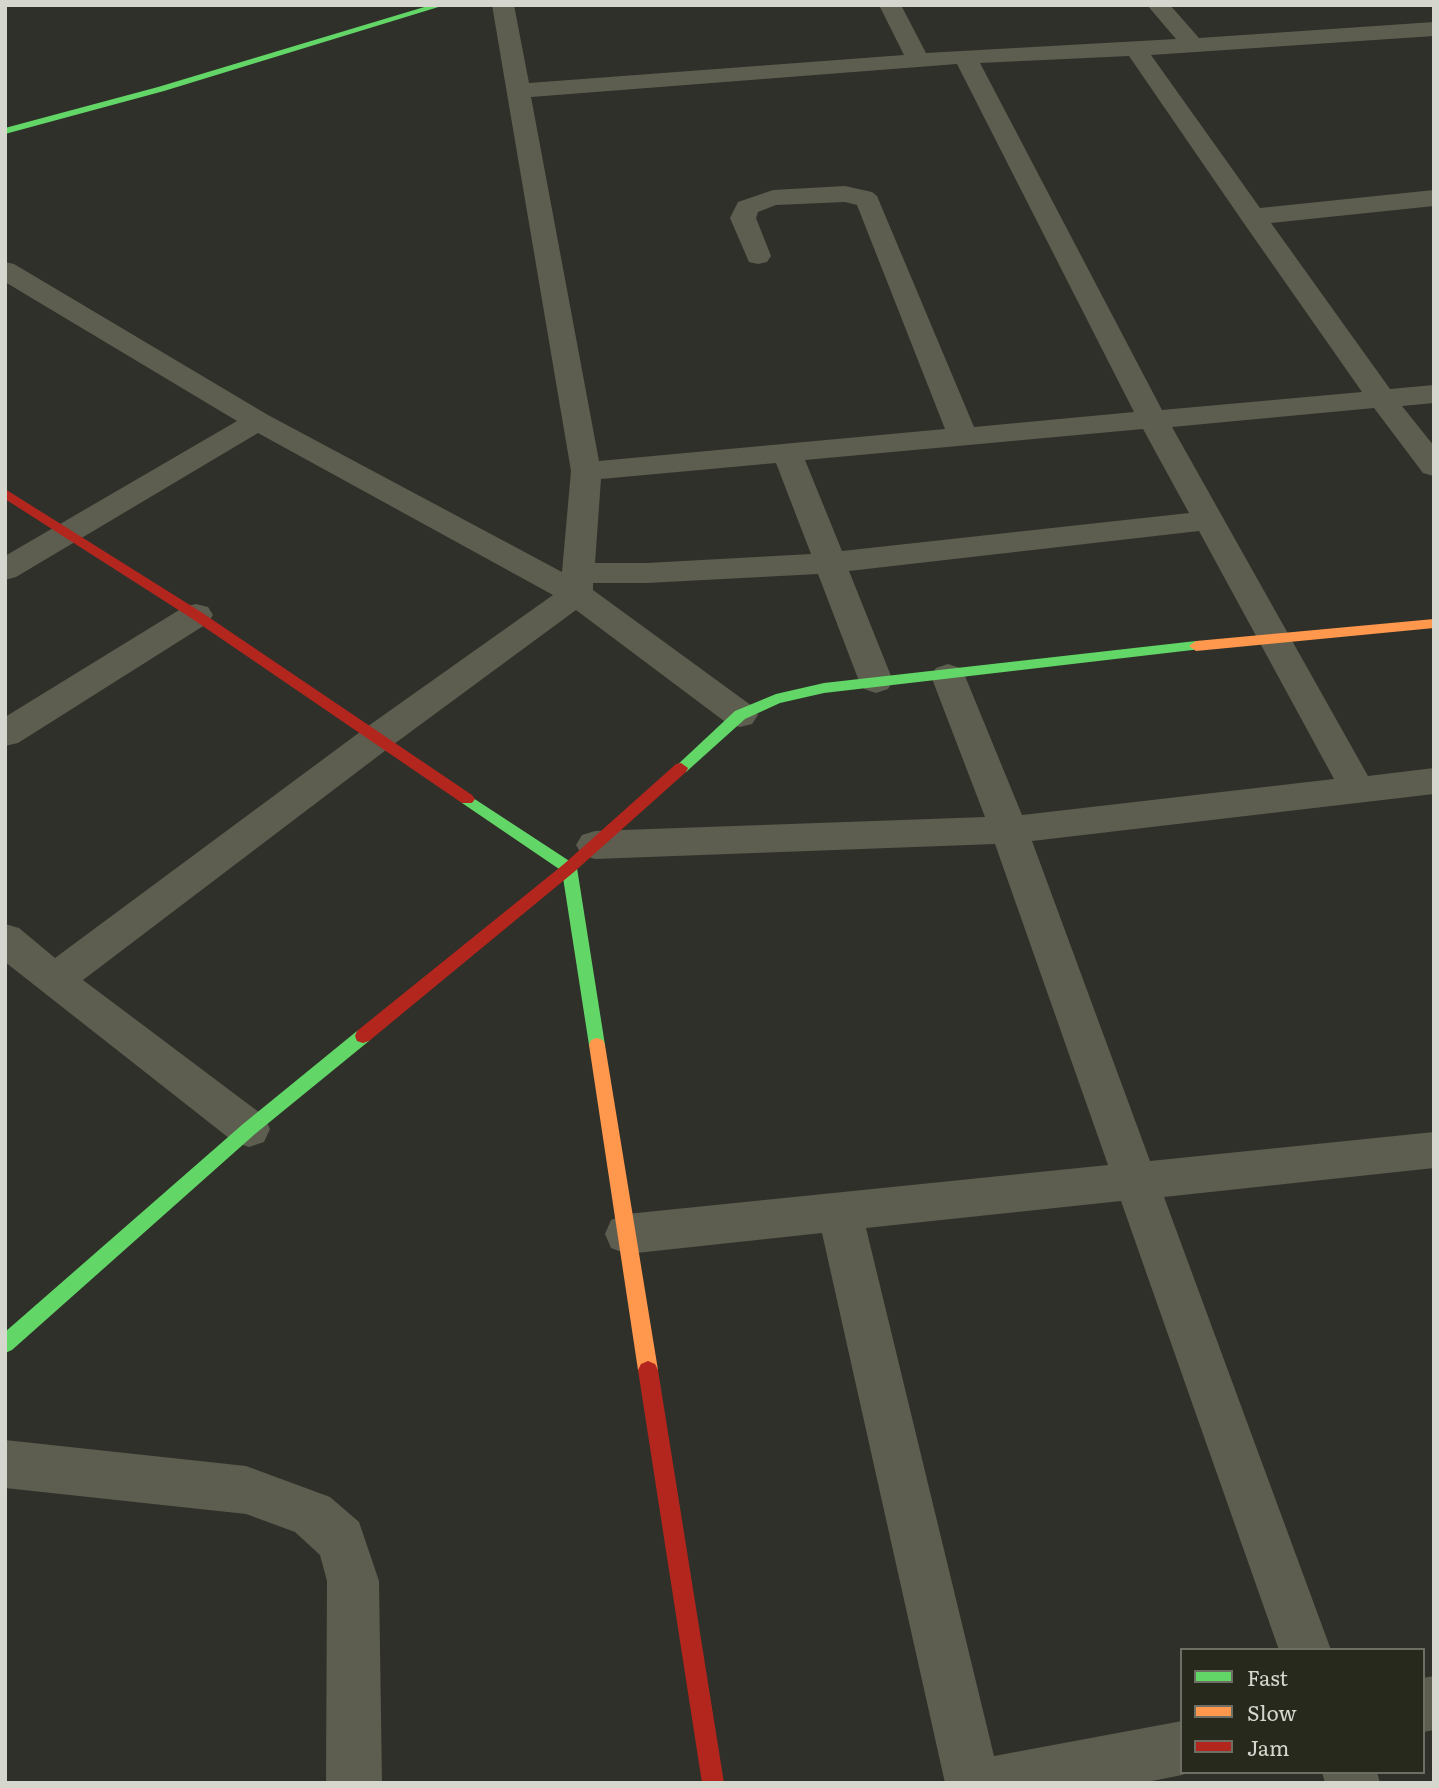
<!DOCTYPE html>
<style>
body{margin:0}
#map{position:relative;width:1439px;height:1788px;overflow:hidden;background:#2f302a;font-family:Literata,serif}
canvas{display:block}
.frame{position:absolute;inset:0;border:7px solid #d5d6ce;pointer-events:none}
.legend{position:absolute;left:1180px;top:1648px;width:245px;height:126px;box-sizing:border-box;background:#27291d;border:2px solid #6d6e64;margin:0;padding:9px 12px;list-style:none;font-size:21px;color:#d5d6ce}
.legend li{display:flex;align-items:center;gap:14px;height:35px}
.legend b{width:35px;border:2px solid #6d6e64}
</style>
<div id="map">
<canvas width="1439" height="1788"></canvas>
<div class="frame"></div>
<ul class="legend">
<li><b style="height:9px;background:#63d668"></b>Fast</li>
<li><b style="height:9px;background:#ff974d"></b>Slow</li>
<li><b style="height:9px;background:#b3261e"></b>Jam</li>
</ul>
</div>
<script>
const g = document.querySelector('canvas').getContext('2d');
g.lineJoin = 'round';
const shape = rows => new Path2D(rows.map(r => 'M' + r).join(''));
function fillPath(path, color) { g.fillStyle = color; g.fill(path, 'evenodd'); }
const street = shape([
 [492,5,514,5,529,83,904,55,879,5,901,5,926,53,1176,39,1147,5,1170,5,1199,38,1434,22,1434,36,1151,55,1260,208,1434,190,1434,206,1271,223,1390,389,1434,385,1434,403,1402,406,1434,446,1434,476,1423,473,1374,408,1172,427,1368,776,1434,768,1434,794,1032,841,1150,1161,1434,1132,1434,1168,1164,1197,1331,1650,1279,1650,1121,1201,866,1228,994,1756,1182,1721,1182,1772,1189,1772,1182,1775,1142,1783,945,1783,822,1233,627,1254,611,1248,605,1234,611,1220,627,1214,1108,1165,995,844,595,859,582,855,576,845,582,835,595,831,985,817,931,676,936,668,948,664,960,668,965,676,1022,815,1334,779,1199,531,849,571,893,681,888,689,876,693,864,689,859,681,818,574,647,583,593,583,593,590,752,706,758,715,752,724,740,727,728,724,576,610,390,747,83,980,264,1116,270,1129,264,1142,249,1147,234,1142,5,962,5,924,19,928,55,958,364,729,553,595,258,433,16,577,5,580,5,556,237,421,5,282,5,262,14,264,268,415,562,572,571,471,492,5],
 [1129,56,1243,222,1362,392,1162,410,980,63,1129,56],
 [957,64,1134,412,974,427,877,196,872,192,845,186,773,190,738,202,730,218,749,262,758,264,767,262,771,256,756,218,758,212,776,205,845,202,857,205,945,429,599,461,531,97,957,64],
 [1143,429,1189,513,842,551,805,460,1143,429],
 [776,463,811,554,647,563,595,563,601,479,776,463],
 [196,604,208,607,213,615,208,623,18,743,5,746,5,717,184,607,196,604],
 [5,1440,246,1466,330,1497,359,1522,379,1581,382,1783,326,1783,327,1581,320,1555,295,1532,246,1514,5,1488,5,1440],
 [1434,1676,1434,1730,1423,1732,1423,1678,1434,1676],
 [1322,1772,1377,1772,1380,1783,1325,1783,1322,1772]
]);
const fast = shape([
 [431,5,445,5,164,91,5,134,5,128,158,87,431,5],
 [1196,641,1201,643,1203,646,1201,649,824,693,780,703,745,719,686,772,681,773,674,768,735,711,776,694,824,683,1196,641],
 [467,794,574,864,577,868,605,1045,603,1050,597,1052,591,1050,589,1045,562,871,462,803,459,799,462,795,467,794],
 [363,1029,369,1031,371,1036,369,1041,255,1134,12,1350,5,1353,5,1332,243,1124,357,1031,363,1029]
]);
const slow = shape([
 [1434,619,1434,628,1196,651,1189,646,1196,641,1434,619],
 [597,1038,603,1040,605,1045,658,1370,655,1376,648,1379,641,1376,638,1370,589,1045,591,1040,597,1038]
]);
const jam = shape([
 [5,489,201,612,472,795,475,799,472,803,462,803,191,618,5,499,5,489],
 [681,763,688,768,686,772,574,872,369,1041,363,1043,357,1041,355,1036,357,1031,564,864,676,764,681,763],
 [648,1361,655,1364,658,1370,724,1783,702,1783,638,1370,641,1364,648,1361]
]);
fillPath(street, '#5d5e4f');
fillPath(fast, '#63d668');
fillPath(slow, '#ff974d');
fillPath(jam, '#b3261e');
</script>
